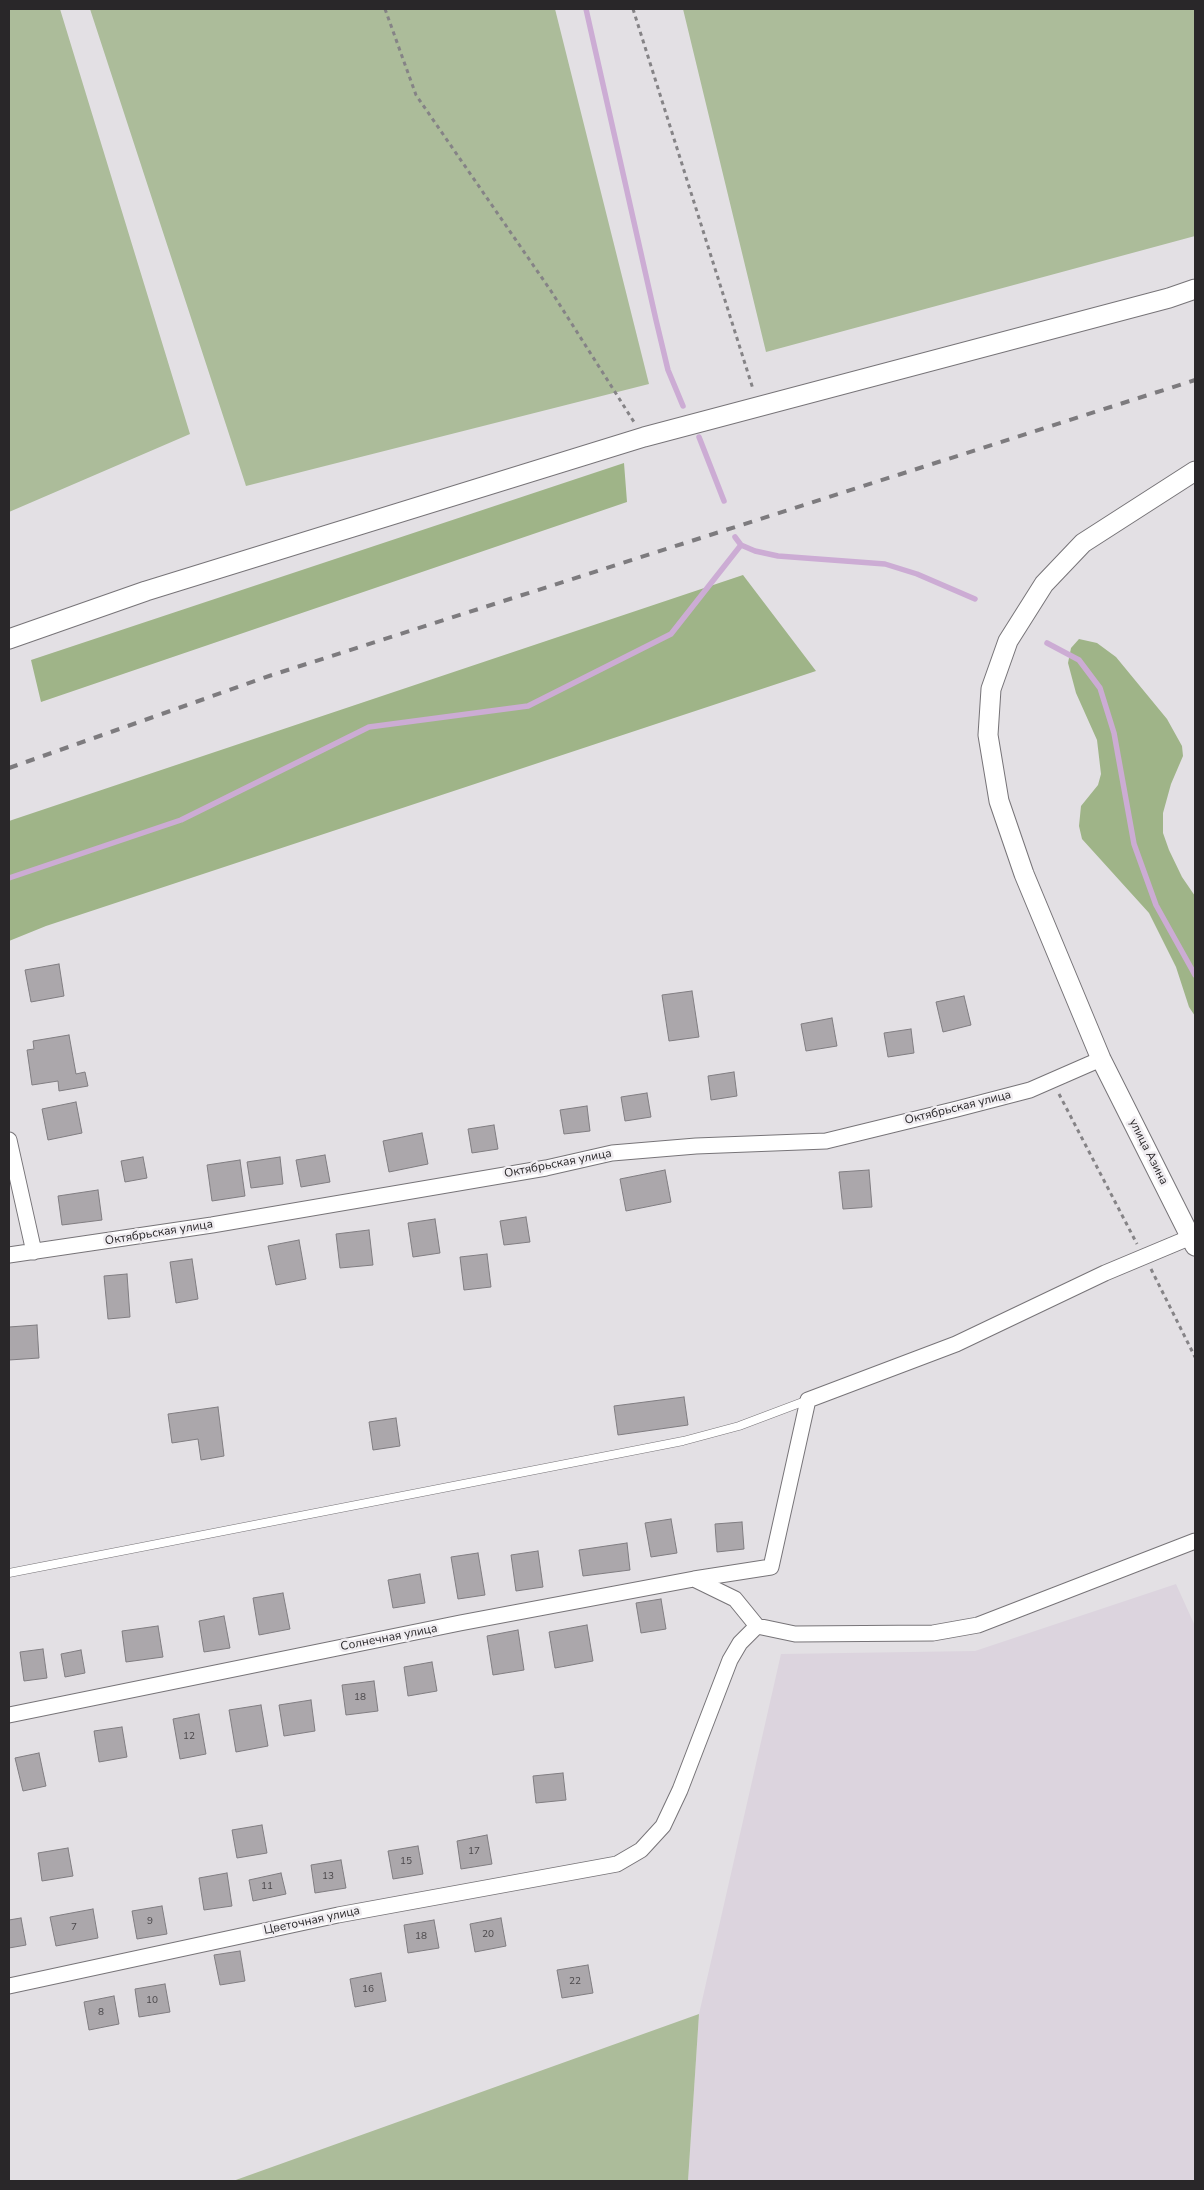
<!DOCTYPE html>
<meta charset="utf-8">
<style>
body{margin:0}
#map{position:relative;width:1204px;height:2190px;overflow:hidden;background:#e3e0e4;font-family:"Nunito Sans",sans-serif}
canvas{display:block}
.frame{position:absolute;inset:0;border:10px solid #292729;pointer-events:none}
</style>
<div id="map">
<canvas width="1204" height="2190"></canvas>
<div class="frame"></div>
</div>
<script>
const g = document.querySelector('canvas').getContext('2d');
g.lineJoin = 'round';
function fillPath(path, color) { g.fillStyle = color; g.fill(path, 'evenodd'); }
const shape = rows => new Path2D(rows.map(r => 'M' + r).join(''));
function strokePath(path, color, width, dash) { g.strokeStyle = color; g.lineWidth = width; g.lineCap = dash ? 'butt' : 'round'; g.setLineDash(dash || []); g.stroke(path); }
function label(font, color, halo, rows, align = 'center') {
  g.font = font + ' "Nunito Sans",sans-serif'; g.lineWidth = 5; g.setLineDash([]); g.textBaseline = 'middle'; g.strokeStyle = halo; g.fillStyle = color; for (const [text, x, y, turn = 0] of rows) {
    g.save(); g.translate(x, y); g.rotate((+turn || 0) * Math.PI / 180); g.textAlign = isNaN(turn) ? turn : align; if (halo) g.strokeText(text, 0, 0); g.fillText(text, 0, 0); g.restore();
  }
}
const built = shape([
 [1176,1584,1195,1626,1195,2181,688,2181,699,2014,781,1654,975,1651]
]);
const green = shape([
 [9,9,60,9,190,434,9,512],
 [90,9,555,9,649,384,246,486],
 [683,9,1195,9,1195,236,766,352],
 [699,2014,688,2181,233,2181]
]);
const forest = shape([
 [624,463,627,502,41,702,31,660],
 [743,575,816,671,46,926,9,941,9,821],
 [1079,639,1097,643,1116,657,1167,719,1182,746,1183,756,1171,784,1163,813,1163,833,1169,850,1182,877,1195,896,1195,1016,1189,1007,1176,967,1149,913,1082,839,1079,826,1081,806,1098,785,1101,774,1097,740,1076,693,1068,663,1071,648]
]);
const stream = shape([
 [586,9,656,320,668,370,683,406],
 [699,437,724,501],
 [735,537,741,545,755,551,778,556,885,564,917,574,975,599],
 [1047,643,1079,660,1100,688,1114,733,1134,844,1156,905,1195,975],
 [9,878,181,820,369,727,528,706,671,634,741,545]
]);
const building = shape([
 [59,964,64,996,31,1002,25,970,59,964],
 [692,991,699,1037,669,1041,662,995,692,991],
 [964,996,971,1025,943,1032,936,1002,964,996],
 [832,1018,837,1046,806,1051,801,1024,832,1018],
 [911,1029,914,1053,888,1057,884,1033,911,1029],
 [69,1035,76,1074,85,1072,88,1086,59,1091,58,1081,32,1085,27,1050,34,1049,33,1041,69,1035],
 [734,1072,737,1096,711,1100,708,1076,734,1072],
 [647,1093,651,1117,625,1121,621,1097,647,1093],
 [76,1102,82,1133,48,1140,42,1109,76,1102],
 [587,1106,590,1131,564,1134,560,1110,587,1106],
 [494,1125,498,1149,472,1153,468,1129,494,1125],
 [422,1133,428,1164,389,1172,383,1141,422,1133],
 [325,1155,330,1182,301,1187,296,1160,325,1155],
 [143,1157,147,1178,125,1182,121,1161,143,1157],
 [280,1157,283,1184,251,1188,247,1162,280,1157],
 [240,1160,245,1196,212,1201,207,1165,240,1160],
 [665,1170,671,1202,626,1211,620,1179,665,1170],
 [869,1170,872,1207,843,1209,839,1172,869,1170],
 [98,1190,102,1220,62,1225,58,1196,98,1190],
 [526,1217,530,1242,504,1245,500,1221,526,1217],
 [435,1219,440,1253,413,1257,408,1223,435,1219],
 [369,1230,373,1265,340,1268,336,1234,369,1230],
 [299,1240,306,1279,276,1285,268,1246,299,1240],
 [487,1254,491,1287,464,1290,460,1257,487,1254],
 [192,1259,198,1299,176,1303,170,1262,192,1259],
 [127,1274,130,1317,108,1319,104,1276,127,1274],
 [37,1325,39,1358,9,1360,9,1327,37,1325],
 [684,1397,688,1425,618,1435,614,1406,684,1397],
 [218,1407,224,1456,201,1460,198,1439,172,1443,168,1414,218,1407],
 [396,1418,400,1446,373,1450,369,1422,396,1418],
 [671,1519,677,1553,651,1557,645,1523,671,1519],
 [742,1522,744,1549,717,1552,715,1524,742,1522],
 [627,1543,630,1570,583,1576,579,1550,627,1543],
 [538,1551,543,1587,516,1591,511,1555,538,1551],
 [478,1553,485,1595,458,1599,451,1557,478,1553],
 [420,1574,425,1603,393,1608,388,1580,420,1574],
 [283,1593,290,1629,259,1635,253,1598,283,1593],
 [661,1599,666,1629,641,1633,636,1603,661,1599],
 [224,1616,230,1648,204,1652,199,1621,224,1616],
 [587,1625,593,1661,555,1668,549,1632,587,1625],
 [158,1626,163,1657,126,1662,122,1631,158,1626],
 [518,1630,524,1670,493,1675,487,1636,518,1630],
 [43,1649,47,1678,24,1681,20,1652,43,1649],
 [81,1650,85,1673,65,1677,61,1654,81,1650],
 [432,1662,437,1691,408,1696,404,1667,432,1662],
 [374,1681,378,1711,346,1715,342,1685,374,1681],
 [311,1700,315,1731,284,1736,279,1705,311,1700],
 [261,1705,268,1746,236,1752,229,1710,261,1705],
 [199,1714,206,1754,180,1759,173,1719,199,1714],
 [122,1727,127,1757,99,1762,94,1731,122,1727],
 [39,1753,46,1786,23,1791,15,1758,39,1753],
 [563,1773,566,1800,536,1803,533,1776,563,1773],
 [262,1825,267,1853,237,1858,232,1830,262,1825],
 [487,1835,492,1864,461,1869,457,1841,487,1835],
 [418,1846,423,1874,393,1879,388,1851,418,1846],
 [68,1848,73,1876,42,1881,38,1853,68,1848],
 [341,1860,346,1888,315,1893,311,1865,341,1860],
 [227,1873,232,1906,204,1910,199,1878,227,1873],
 [281,1873,286,1894,253,1901,249,1880,281,1873],
 [162,1906,167,1934,137,1939,132,1911,162,1906],
 [93,1909,98,1938,56,1946,50,1917,93,1909],
 [21,1918,26,1945,9,1948,9,1920,21,1918],
 [501,1918,506,1946,475,1952,470,1924,501,1918],
 [434,1920,439,1948,408,1953,404,1925,434,1920],
 [240,1951,245,1981,220,1985,214,1955,240,1951],
 [588,1965,593,1993,562,1998,557,1970,588,1965],
 [381,1973,386,2001,355,2007,350,1979,381,1973],
 [165,1984,170,2012,139,2017,135,1989,165,1984],
 [114,1996,119,2024,89,2030,84,2002,114,1996]
]);
const path = shape([
 [385,9,416,95,551,291,634,422],
 [633,9,753,389],
 [1059,1094,1137,1244],
 [1151,1269,1195,1357]
]);
const service = shape([
 [9,1573,683,1441,739,1426,808,1400]
]);
const minor = shape([
 [9,1140,34,1252],
 [9,1255,212,1225,546,1168,612,1153,696,1146,826,1141,957,1109,1030,1090,1101,1059],
 [694,1579,735,1599,757,1626,795,1634,933,1633,978,1625,1195,1541],
 [9,1715,460,1623,694,1579,771,1567,808,1400,956,1344,1105,1273,1191,1237],
 [9,1986,338,1915,617,1864,641,1850,663,1826,680,1790,730,1660,740,1643,757,1626]
]);
const tertiary = shape([
 [1195,471,1083,543,1044,584,1008,641,991,689,988,735,999,801,1024,874,1101,1059,1195,1246],
 [9,639,146,591,644,437,1169,298,1195,289]
]);
const rail = shape([
 [9,768,272,675,1195,380]
]);
const numberNames = [
 ["18",360,1698],
 ["12",189,1737],
 ["17",474,1852],
 ["15",406,1862],
 ["13",328,1877],
 ["11",267,1887],
 ["9",150,1922],
 ["7",74,1928],
 ["20",488,1935],
 ["18",421,1937],
 ["22",575,1982],
 ["16",368,1990],
 ["10",152,2001],
 ["8",101,2013]
];
const streetNames = [
 ["Октябрьская улица",958,1108,-14],
 ["улица Азина",1148,1152,63],
 ["Октябрьская улица",558,1164,-11],
 ["Октябрьская улица",159,1233,-9],
 ["Солнечная улица",389,1638,-11],
 ["Цветочная улица",312,1921,-12]
];
fillPath(built, '#dcd4de');
fillPath(green, '#acbc9a');
fillPath(forest, '#9fb488');
strokePath(stream, '#ccacd4', 5.5);
fillPath(building, '#aba7ab');
strokePath(building, '#807d81', 1);
strokePath(service, '#777478', 9);
strokePath(minor, '#777478', 17);
strokePath(tertiary, '#777478', 21);
strokePath(path, '#858386', 3, [4, 4]);
strokePath(service, '#fff', 8);
strokePath(minor, '#fff', 15);
strokePath(tertiary, '#fff', 19);
strokePath(rail, '#7d7b7e', 4, [9, 9]);
label('10px', '#4a474a', null, numberNames);
label('12px', '#292729', '#f0edf1', streetNames);
</script>
